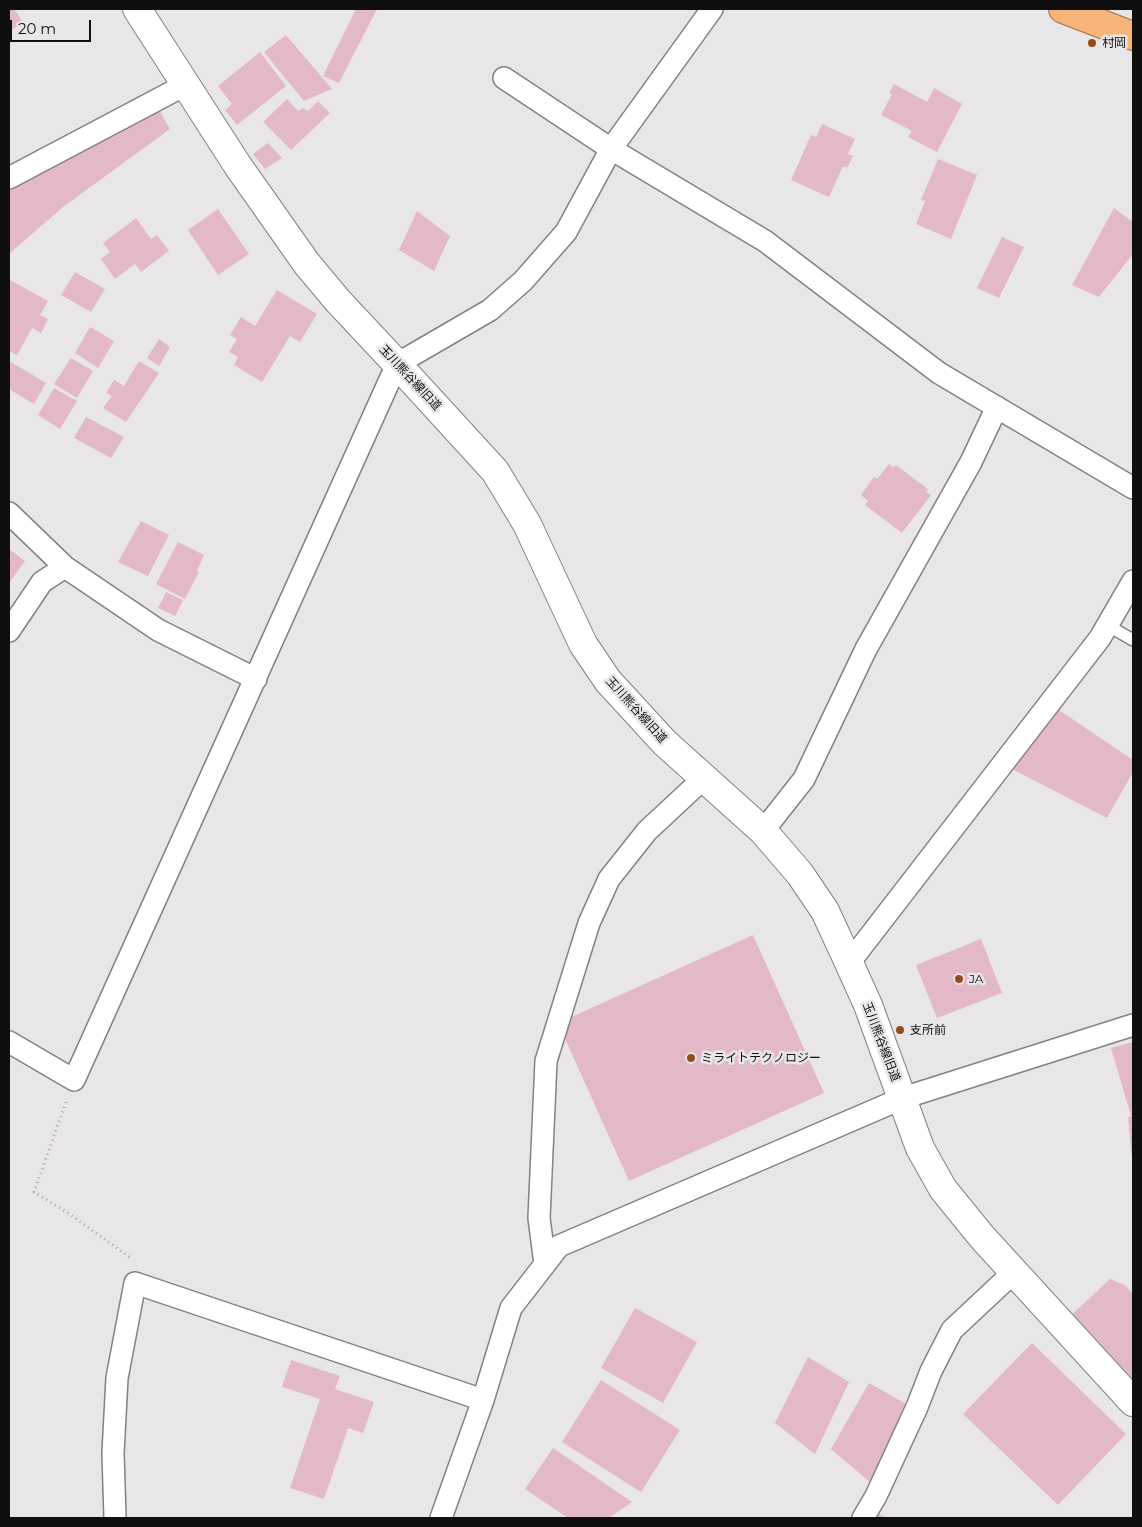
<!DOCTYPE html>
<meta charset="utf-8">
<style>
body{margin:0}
#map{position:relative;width:1142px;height:1527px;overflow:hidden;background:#e9e6ea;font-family:Montserrat,sans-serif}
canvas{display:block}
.frame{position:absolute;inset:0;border:10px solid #100f10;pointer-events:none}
.scale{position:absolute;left:10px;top:20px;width:81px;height:22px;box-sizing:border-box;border:2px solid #100f10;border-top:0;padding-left:6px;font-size:15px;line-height:18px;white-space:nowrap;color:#100f10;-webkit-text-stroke:4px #e9e6ea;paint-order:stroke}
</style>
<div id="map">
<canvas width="1142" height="1527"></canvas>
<div class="frame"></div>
<div class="scale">20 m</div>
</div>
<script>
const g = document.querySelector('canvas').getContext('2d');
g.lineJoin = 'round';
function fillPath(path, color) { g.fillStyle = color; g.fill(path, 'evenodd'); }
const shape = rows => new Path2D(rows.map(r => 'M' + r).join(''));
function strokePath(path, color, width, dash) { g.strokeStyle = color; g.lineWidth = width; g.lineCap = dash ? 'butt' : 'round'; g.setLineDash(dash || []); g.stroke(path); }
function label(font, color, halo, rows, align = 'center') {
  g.font = font + ' Montserrat,"Noto Sans JP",sans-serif'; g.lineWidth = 5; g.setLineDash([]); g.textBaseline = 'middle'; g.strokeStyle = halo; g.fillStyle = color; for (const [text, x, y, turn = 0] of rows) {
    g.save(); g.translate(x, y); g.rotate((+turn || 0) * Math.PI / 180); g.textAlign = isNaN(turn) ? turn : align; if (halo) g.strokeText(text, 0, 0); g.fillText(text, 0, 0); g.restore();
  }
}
const building = shape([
 [9,9,14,9,23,22,9,32],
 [356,9,377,9,339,83,323,76],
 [286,35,332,89,304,101,264,52],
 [260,52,286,86,237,125,225,110,232,104,218,86],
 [894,84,927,102,934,88,962,104,937,152,908,137,912,131,881,115,892,94,889,93],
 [287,99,298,111,303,108,308,111,318,101,330,113,291,150,263,122],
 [158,108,170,129,63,207,10,253,9,189],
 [822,124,855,139,848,154,853,156,847,168,843,166,829,197,791,180,811,135,816,137],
 [268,143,282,158,265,169,253,154],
 [938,159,977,175,951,239,916,224,925,201,921,200],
 [1114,208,1133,222,1133,254,1099,297,1072,285],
 [218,209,249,254,218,275,188,230],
 [417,211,450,236,434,271,399,250],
 [136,218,151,239,157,235,169,251,141,272,135,264,115,279,101,259,110,252,103,243],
 [1002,237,1024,247,999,298,977,288],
 [75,272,105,289,91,312,61,295],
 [10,280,48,301,40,315,48,319,41,333,32,328,17,355,9,351],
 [277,290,317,314,300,342,290,336,262,382,234,365,238,357,229,352,237,339,230,335,241,317,255,326],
 [90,327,114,341,98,368,75,353],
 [159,339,170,347,159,366,147,358],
 [71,358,93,371,77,398,54,384],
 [9,361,46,383,34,404,9,389],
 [139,361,159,373,126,422,103,408,112,396,106,393,114,380,124,386],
 [54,388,77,401,60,429,38,415],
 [86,417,124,437,111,458,74,438],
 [889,464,893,467,896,465,928,489,926,492,931,495,902,533,865,505,868,501,861,495,874,477,877,479],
 [141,521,169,535,148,576,118,562],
 [178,542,204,555,197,571,199,572,185,599,156,584],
 [9,549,25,561,9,583],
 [166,592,183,600,175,616,158,608],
 [1059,710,1133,760,1133,772,1107,818,1012,769],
 [753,935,824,1093,629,1181,558,1023],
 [981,939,1002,993,937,1018,916,965],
 [1133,1042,1133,1115,1131,1116,1111,1048],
 [1133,1116,1133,1159,1132,1159,1128,1117],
 [1110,1279,1125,1285,1133,1294,1133,1394,1065,1321],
 [635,1308,697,1342,663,1403,601,1368],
 [1032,1343,1126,1434,1058,1505,963,1414],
 [808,1357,849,1382,815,1454,775,1423],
 [291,1360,340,1376,335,1389,374,1402,363,1433,348,1428,324,1499,290,1488,320,1399,282,1387],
 [601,1380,680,1430,641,1492,562,1442],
 [869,1383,915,1409,879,1490,831,1449],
 [553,1448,632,1502,609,1518,568,1518,525,1489],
 [877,1513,887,1518,874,1518]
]);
const path = shape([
 [66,1102,34,1192,68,1213,132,1259]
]);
const service = shape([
 [1107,625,1133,640]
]);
const minor = shape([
 [504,78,611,149,765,241,939,373,1133,488],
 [9,178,185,85],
 [9,513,65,567,158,630,256,679],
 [9,631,42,582,65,567],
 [763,831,804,779,866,649,971,462,997,407],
 [849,963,1100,638,1133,581],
 [9,1042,74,1080,397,364,490,310,523,281,566,232,611,149,712,9],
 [545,1264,539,1218,546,1061,589,923,609,879,647,831,704,778],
 [115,1518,113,1453,117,1378,135,1283,483,1400],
 [441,1518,483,1400,511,1308,559,1246,903,1098,1133,1025],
 [863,1518,876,1496,917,1407,931,1371,952,1330,1014,1272]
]);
const tertiary = shape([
 [137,9,238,166,307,264,338,301,397,364,495,471,527,524,583,644,608,681,665,743,763,831,800,874,825,911,849,963,868,1005,920,1148,943,1189,982,1237,1133,1402]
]);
const trunk = shape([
 [1063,9,1133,36]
]);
const markers = [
 [1092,43,5,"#904d1e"],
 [959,979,5,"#904d1e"],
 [900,1030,5,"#904d1e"],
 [691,1058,5,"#904d1e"]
];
const poiNames = [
 ["村岡",1102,43],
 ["JA",969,979],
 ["支所前",910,1030],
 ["ミライトテクノロジー",701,1058]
];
const streetNames = [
 ["玉川熊谷線旧道",410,378,47],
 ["玉川熊谷線旧道",636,710,48],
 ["玉川熊谷線旧道",881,1042,69]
];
fillPath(building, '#e3b8c9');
strokePath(service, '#838184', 14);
strokePath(minor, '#838184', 24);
strokePath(tertiary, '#838184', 30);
strokePath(trunk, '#a46f3e', 30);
strokePath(path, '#a8a5a9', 3, [1, 4]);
strokePath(service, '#fff', 11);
strokePath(minor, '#fff', 21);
strokePath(tertiary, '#fff', 28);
strokePath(trunk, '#f6b478', 28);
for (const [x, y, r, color] of markers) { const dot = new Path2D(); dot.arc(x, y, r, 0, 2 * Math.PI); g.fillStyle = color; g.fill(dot); strokePath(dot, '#e9e6ea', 2); }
label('12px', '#100f10', '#e9e6ea', poiNames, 'left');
label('12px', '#100f10', '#e9e6ea', streetNames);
</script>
